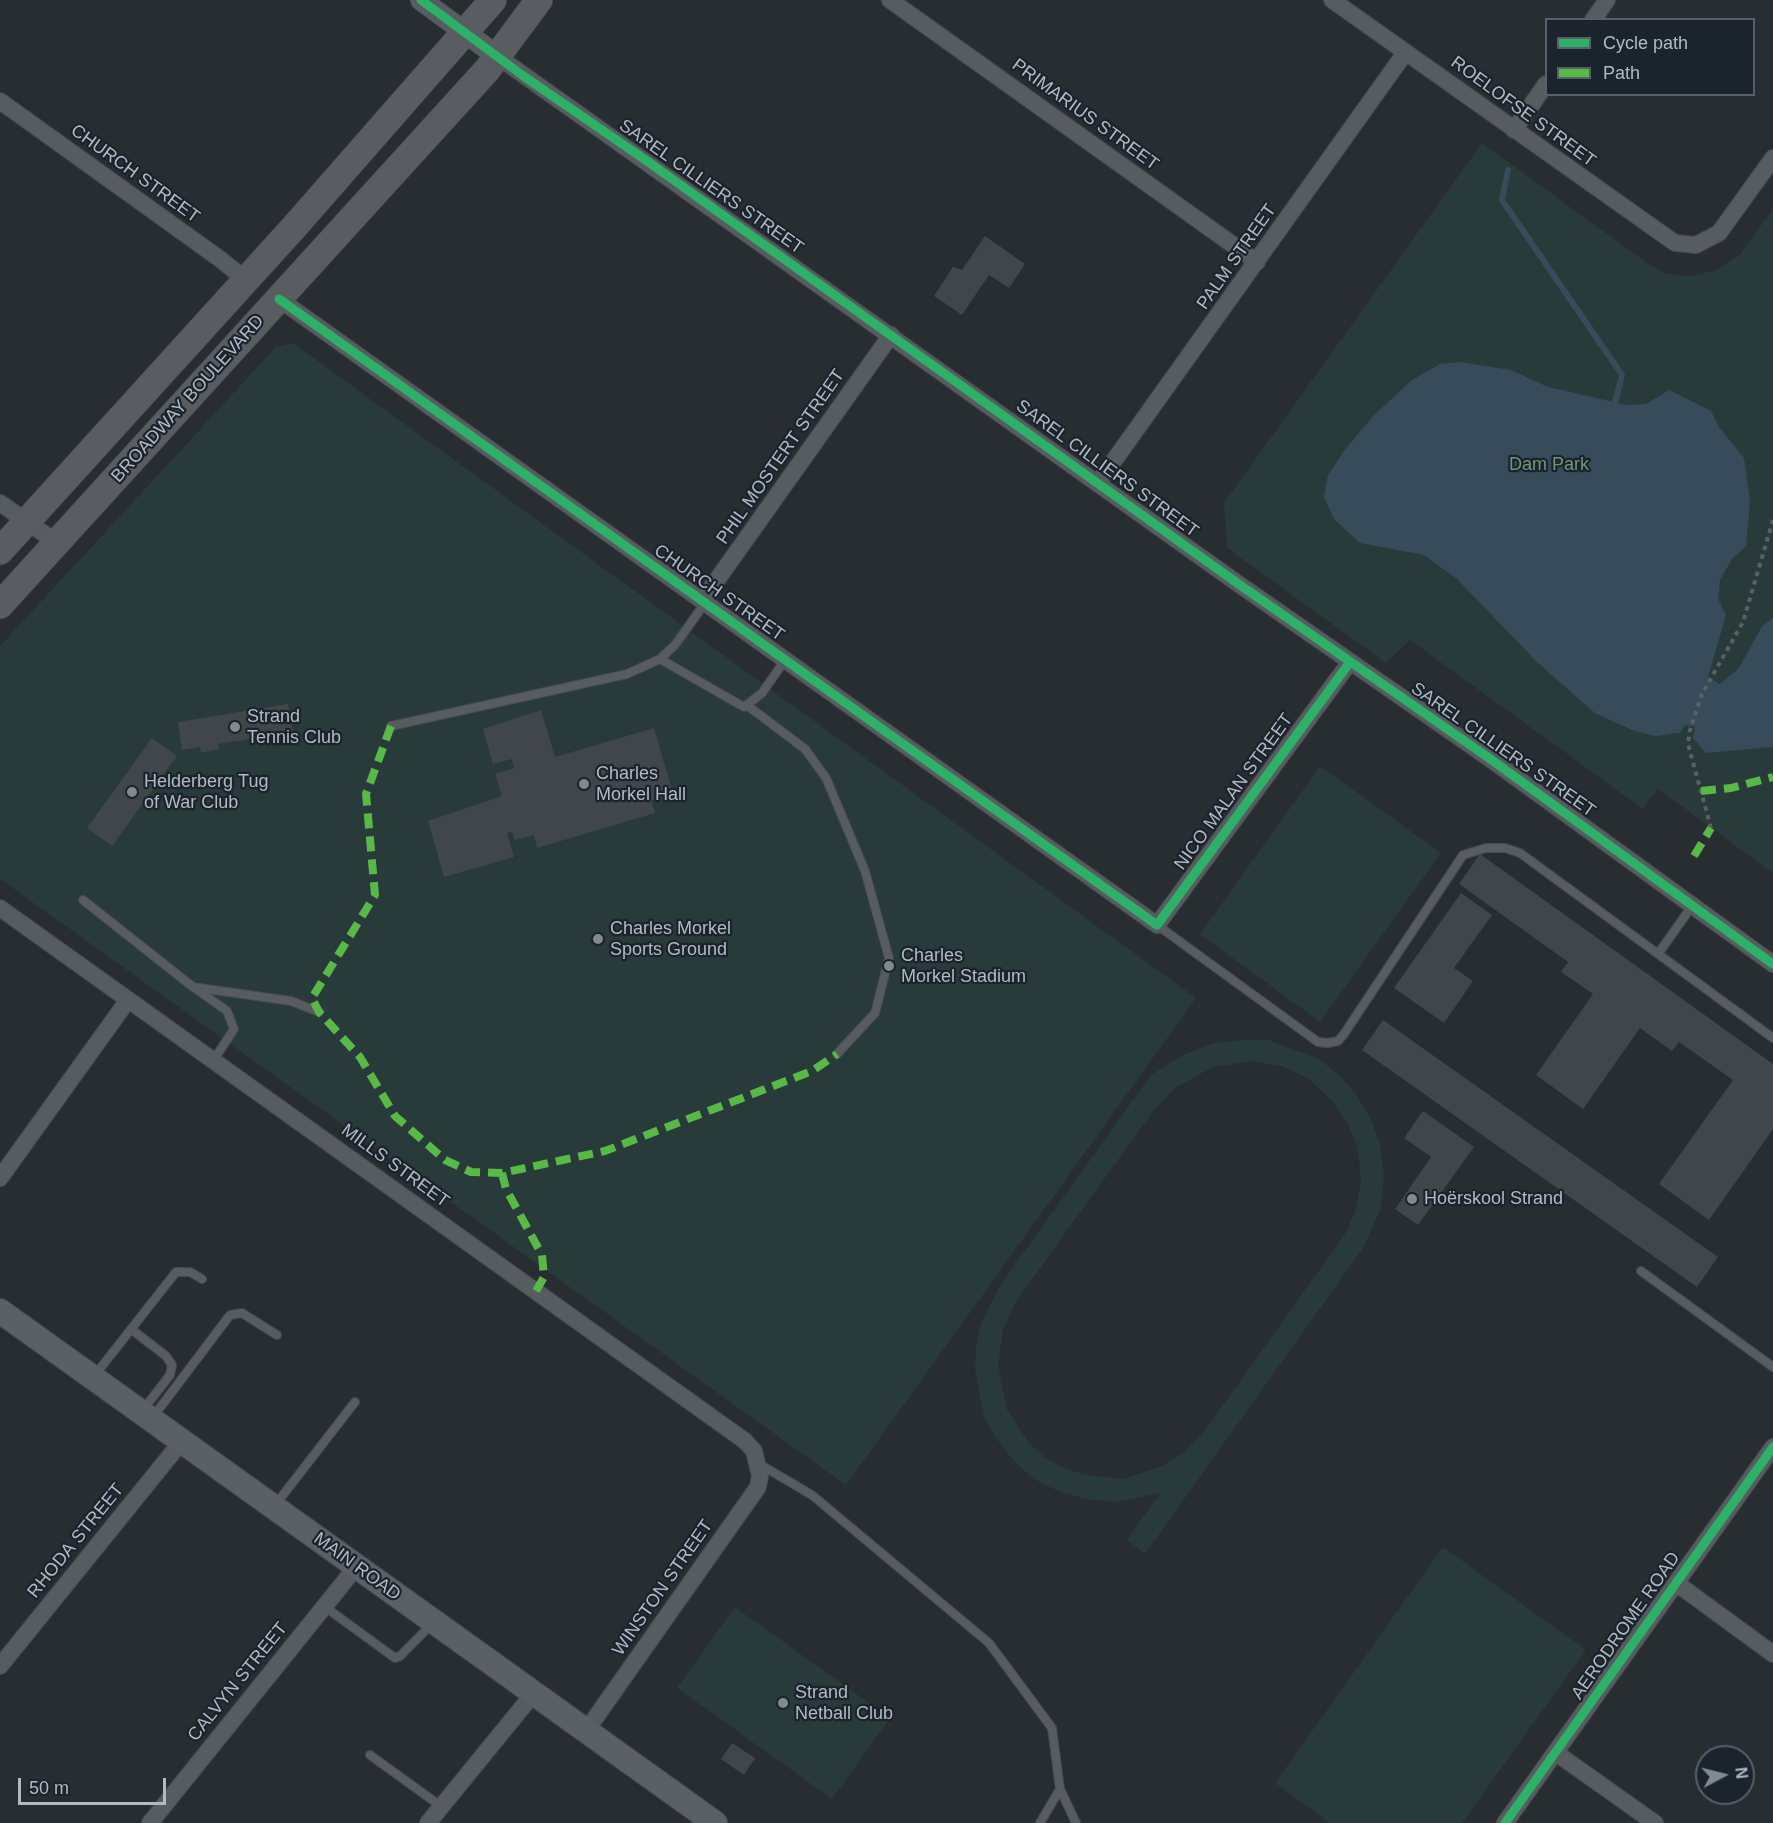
<!DOCTYPE html>
<meta charset="utf-8">
<style>
body{margin:0}
#map{position:relative;width:1773px;height:1823px;overflow:hidden;background:#282d32;font-family:Arial,sans-serif}
canvas{display:block}
.legend{position:absolute;left:1545px;top:18px;width:210px;height:78px;box-sizing:border-box;background:#1b242c;border:2px solid #576069;margin:0;padding:8px 10px;list-style:none;font-size:18px;color:#b1bac4}
.legend li{display:flex;align-items:center;gap:12px;height:30px}
.legend b{width:30px;border:2px solid #576069}
.north{position:absolute;left:1695px;top:1745px;width:60px;height:60px;box-sizing:border-box;background:#1b242c;border:2px solid #576069;border-radius:50%;rotate:83deg;font-size:16px;font-weight:700;line-height:24px;text-align:center;color:#b1bac4}
.north::after{content:'';display:block;margin:auto;width:21px;height:27px;background:#818991;clip-path:polygon(50% 0,100% 100%,50% 72%,0 100%)}
.scale{position:absolute;left:18px;top:1778px;width:148px;height:27px;box-sizing:border-box;border:3px solid #b1bac4;border-top:0;padding-left:8px;font-size:18px;line-height:21px;white-space:nowrap;color:#b1bac4;-webkit-text-stroke:4px #1b242c;paint-order:stroke}
</style>
<div id="map">
<canvas width="1773" height="1823"></canvas>
<ul class="legend">
<li><b style="height:8px;background:#2db169"></b>Cycle path</li>
<li><b style="height:8px;background:#58b947"></b>Path</li>
</ul>
<div class="north">N</div>
<div class="scale">50 m</div>
</div>
<script>
const g = document.querySelector('canvas').getContext('2d');
g.lineJoin = 'round';
function fillPath(path, color) { g.fillStyle = color; g.fill(path, 'evenodd'); }
const shape = rows => new Path2D(rows.map(r => 'M' + r).join(''));
function strokePath(path, color, width, dash) { g.strokeStyle = color; g.lineWidth = width; g.lineCap = dash ? 'butt' : 'round'; g.setLineDash(dash || []); g.stroke(path); }
function label(font, color, halo, rows, align = 'center') {
  g.font = font + ' Arial,sans-serif'; g.lineWidth = 4.5; g.setLineDash([]); g.textBaseline = 'middle'; g.strokeStyle = halo; g.fillStyle = color; for (const [text, x, y, turn = 0] of rows) {
    g.save(); g.translate(x, y); g.rotate((+turn || 0) * Math.PI / 180); g.textAlign = isNaN(turn) ? turn : align; if (halo) g.strokeText(text, 0, 0); g.fillText(text, 0, 0); g.restore();
  }
}
const green = shape([
 [1482,143,1647,263,1667,274,1691,276,1717,270,1740,254,1773,209,1773,873,1658,789,1643,809,1410,640,1386,663,1227,548,1224,503],
 [293,343,1196,998,846,1485,0,879,0,646,276,347],
 [1320,766,1441,853,1320,1022,1200,934],
 [1241,1040,1268,1040,1319,1059,1339,1075,1356,1094,1370,1117,1380,1144,1384,1176,1381,1208,1363,1248,1145,1554,1127,1540,1160,1493,1116,1502,1086,1499,1058,1491,1034,1479,1013,1460,996,1438,984,1417,975,1370,976,1346,981,1324,999,1287,1151,1075,1181,1056,1213,1043],
 [1252,1061,1282,1066,1309,1079,1332,1101,1349,1126,1358,1149,1361,1179,1357,1206,1347,1231,1203,1433,1184,1452,1160,1467,1123,1479,1086,1475,1066,1469,1046,1458,1029,1443,1007,1410,998,1366,1003,1329,1017,1300,1154,1110,1175,1088,1213,1067],
 [1443,1547,1586,1650,1462,1823,1330,1823,1275,1783],
 [735,1607,890,1718,832,1799,677,1688]
]);
const water = shape([
 [1460,362,1511,370,1548,387,1627,405,1646,404,1669,390,1711,411,1719,427,1744,458,1750,502,1746,546,1732,559,1720,580,1718,599,1726,615,1708,677,1720,684,1739,668,1762,626,1773,618,1773,747,1706,753,1693,738,1695,727,1685,725,1680,733,1655,736,1632,730,1595,713,1537,662,1457,579,1424,555,1360,543,1334,519,1324,497,1328,475,1344,451,1373,416,1412,380,1440,364]
]);
const stream = shape([
 [1508,170,1502,200,1622,375,1615,403]
]);
const building = shape([
 [985,236,1025,264,1009,288,989,275,962,315,934,296,953,267,962,270],
 [288,704,293,732,218,744,219,749,201,753,200,747,182,750,178,722],
 [541,710,555,757,654,728,673,794,651,801,655,813,537,848,534,835,515,840,512,832,507,833,514,857,444,877,428,821,502,796,495,774,514,768,512,759,493,764,483,729],
 [152,738,177,756,112,846,87,828],
 [1480,854,1773,1064,1773,1129,1709,1220,1659,1184,1733,1080,1679,1042,1672,1051,1640,1028,1583,1109,1536,1075,1593,994,1561,972,1568,962,1459,884],
 [1461,893,1492,915,1454,968,1473,981,1444,1023,1394,988],
 [1383,1020,1718,1257,1697,1287,1362,1050],
 [1423,1111,1474,1147,1418,1225,1395,1209,1431,1157,1404,1138],
 [732,1743,755,1758,744,1775,721,1759]
]);
const path = shape([
 [1711,828,1688,744,1690,730,1702,694,1743,622,1773,520]
]);
const service = shape([
 [660,659,744,707,762,693,785,660],
 [748,706,805,749,826,778,865,871,889,958,875,1013,837,1054],
 [391,726,627,674,660,659,675,645,705,603],
 [83,900,193,987,291,1001,319,1012],
 [1157,925,1318,1042,1328,1043,1338,1041,1344,1034,1463,855,1486,848,1505,848,1520,853,1773,1038],
 [1658,954,1692,906],
 [196,989,227,1011,234,1029,213,1061],
 [1641,1271,1773,1367],
 [131,1329,166,1356,172,1365,170,1375,142,1411],
 [95,1375,176,1272,190,1272,202,1279],
 [153,1417,230,1315,242,1313,277,1335],
 [759,1464,812,1495,989,1643,1052,1728,1060,1789,1076,1823],
 [276,1504,355,1402],
 [325,1607,395,1658,400,1656,432,1624],
 [370,1755,442,1807],
 [1040,1823,1060,1789]
]);
const minor = shape([
 [890,0,1257,262],
 [1332,0,1675,243,1696,245,1719,233,1773,158],
 [1593,20,1607,0],
 [497,56,1240,585,1489,758,1773,964],
 [0,101,220,259,246,280],
 [1514,130,1546,84],
 [279,299,1157,925,1350,662],
 [1098,483,1405,53],
 [0,503,56,542],
 [702,601,891,335],
 [0,908,745,1441,754,1451,760,1476,758,1487,586,1731],
 [0,1178,128,1000],
 [1676,1583,1773,1654],
 [0,1666,182,1441],
 [1556,1753,1655,1823],
 [150,1823,357,1566],
 [428,1823,534,1693],
 [1505,1823,1773,1447]
]);
const tertiary = shape([
 [421,0,497,56]
]);
const secondary = shape([
 [0,1311,715,1823]
]);
const primary = shape([
 [0,551,296,225,493,0],
 [0,605,487,70,539,0]
]);
const quiet = shape([
 [391,726,366,794,375,895,312,998,319,1012,360,1057,395,1116,445,1160,471,1172,502,1173,605,1151,812,1071,837,1054],
 [1701,791,1731,788,1773,777],
 [1694,856,1711,828],
 [502,1173,506,1189,542,1255,544,1277,536,1291]
]);
const cycleway = shape([
 [421,0,522,75,647,161,1240,585,1489,758,1773,964],
 [279,299,1157,925,1350,662],
 [1505,1823,1773,1447]
]);
const markers = [
 [235,727,6,"#818991"],
 [584,784,6,"#818991"],
 [132,792,6,"#818991"],
 [598,939,6,"#818991"],
 [889,966,6,"#818991"],
 [1412,1199,6,"#818991"],
 [783,1703,6,"#818991"]
];
const streetNames = [
 ["ROELOFSE STREET",1523,112,36],
 ["PRIMARIUS STREET",1085,115,36],
 ["CHURCH STREET",135,174,36],
 ["SAREL CILLIERS STREET",711,187,35],
 ["PALM STREET",1237,257,-55],
 ["BROADWAY BOULEVARD",188,399,-48],
 ["PHIL MOSTERT STREET",781,457,-55],
 ["SAREL CILLIERS STREET",1107,469,36],
 ["CHURCH STREET",719,593,35],
 ["SAREL CILLIERS STREET",1503,750,35],
 ["NICO MALAN STREET",1234,792,-54],
 ["MILLS STREET",395,1166,36],
 ["RHODA STREET",76,1541,-51],
 ["MAIN ROAD",357,1567,36],
 ["WINSTON STREET",663,1588,-55],
 ["AERODROME ROAD",1626,1626,-55],
 ["CALVYN STREET",238,1682,-51]
];
const parkNames = [
 ["Dam Park",1549,465]
];
const poiNames = [
 ["Strand",247,717],
 ["Tennis Club",247,738],
 ["Charles",596,774],
 ["Morkel Hall",596,795],
 ["Helderberg Tug",144,782],
 ["of War Club",144,803],
 ["Charles Morkel",610,929],
 ["Sports Ground",610,950],
 ["Charles",901,956],
 ["Morkel Stadium",901,977],
 ["Hoërskool Strand",1424,1199],
 ["Strand",795,1693],
 ["Netball Club",795,1714]
];
fillPath(green, '#283a39');
fillPath(water, '#374b5b');
strokePath(stream, '#374b5b', 6);
fillPath(building, '#41464a');
strokePath(service, '#46494d', 10);
strokePath(minor, '#46494d', 18);
strokePath(tertiary, '#46494d', 22);
strokePath(secondary, '#46494d', 26);
strokePath(primary, '#454a4f', 28);
strokePath(path, '#5b6065', 4, [4.5, 4.5]);
strokePath(service, '#575c60', 8);
strokePath(minor, '#575c60', 16);
strokePath(tertiary, '#575c60', 21);
strokePath(secondary, '#5b5f66', 24);
strokePath(primary, '#595d62', 27);
strokePath(quiet, '#58b947', 8, [15, 8]);
strokePath(cycleway, '#2db169', 9);
for (const [x, y, r, color] of markers) { const dot = new Path2D(); dot.arc(x, y, r, 0, 2 * Math.PI); g.fillStyle = color; g.fill(dot); strokePath(dot, '#1b242c', 2); }
label('18px', '#b1bac4', '#1b242c', streetNames);
label('18px', '#719775', '#1b242c', parkNames);
label('18px', '#b1bac4', '#1b242c', poiNames, 'left');
</script>
